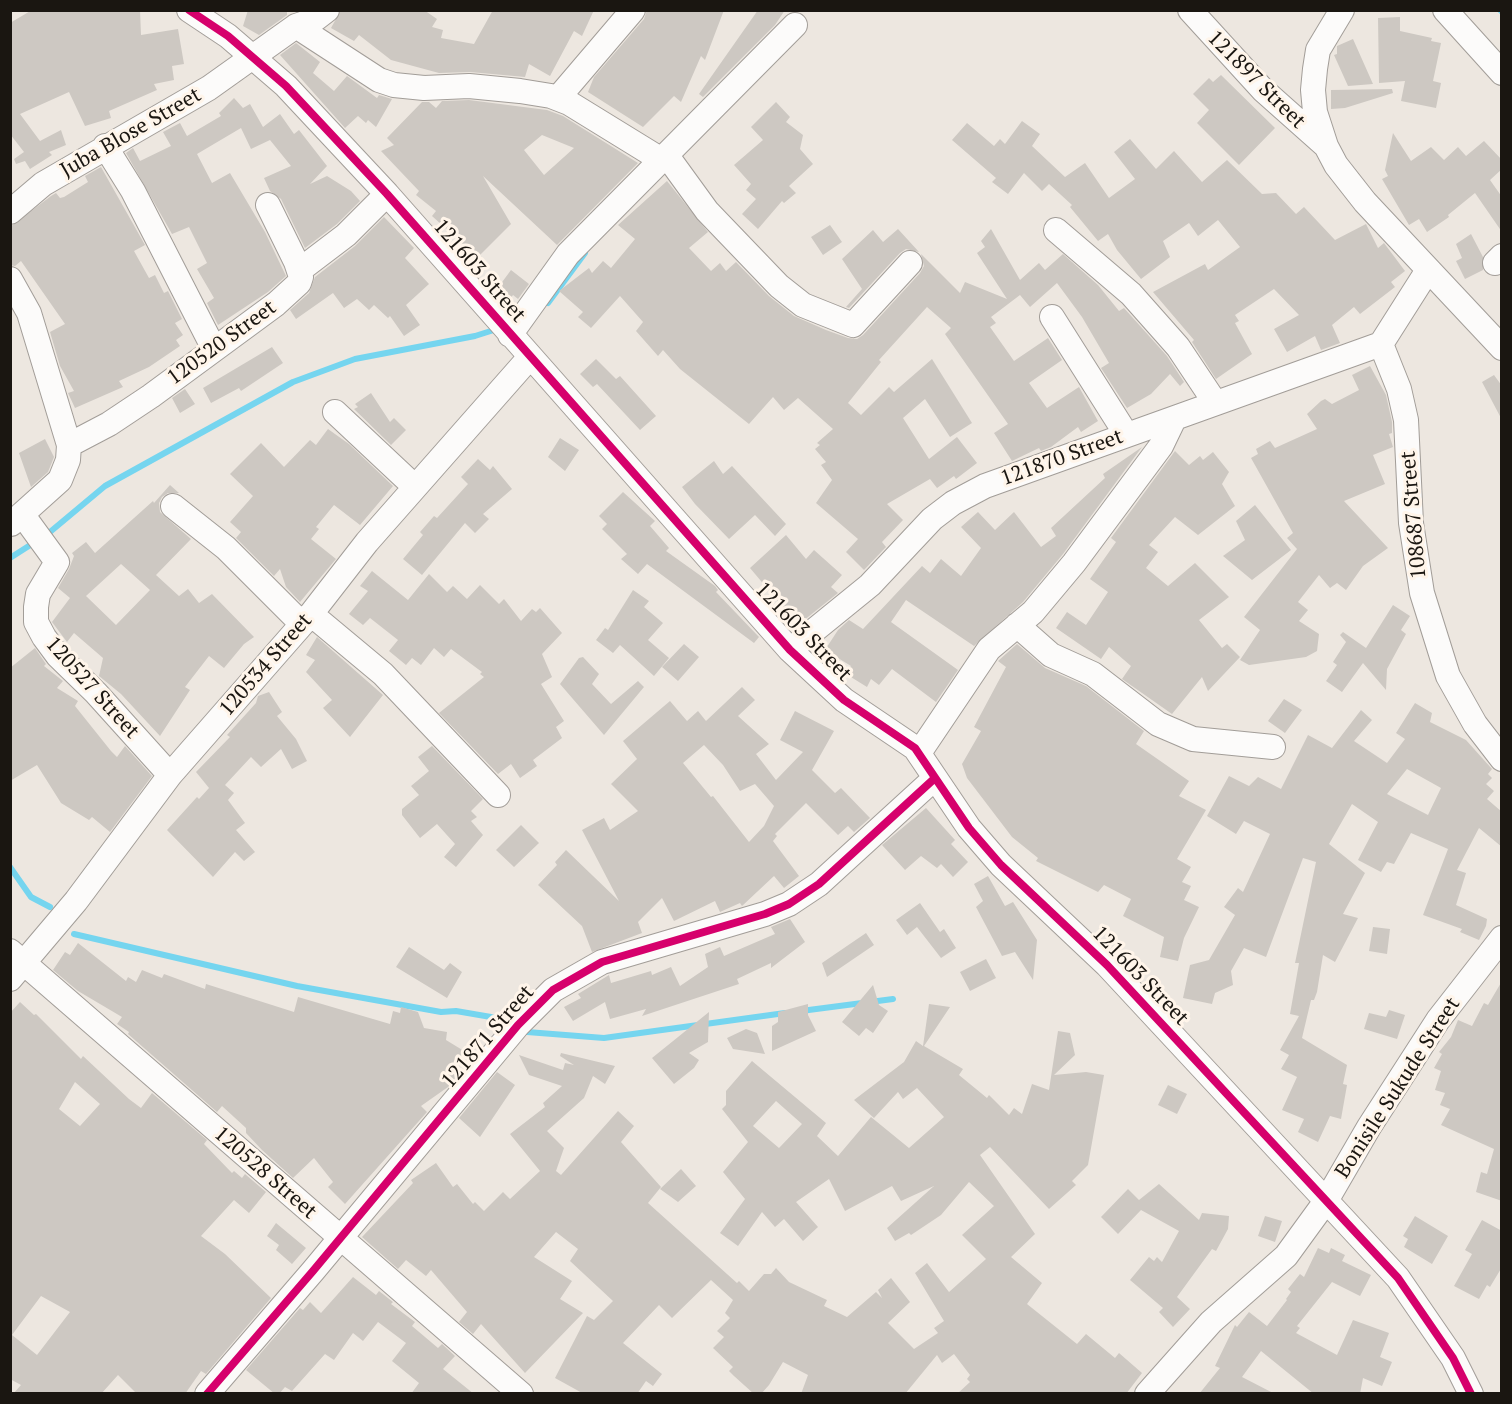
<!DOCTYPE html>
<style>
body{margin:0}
#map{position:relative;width:1512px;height:1404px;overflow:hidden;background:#ede7e0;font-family:"PT Serif",serif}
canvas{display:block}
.frame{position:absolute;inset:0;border:12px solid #1a1611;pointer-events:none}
</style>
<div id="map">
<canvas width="1512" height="1404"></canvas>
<div class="frame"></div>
</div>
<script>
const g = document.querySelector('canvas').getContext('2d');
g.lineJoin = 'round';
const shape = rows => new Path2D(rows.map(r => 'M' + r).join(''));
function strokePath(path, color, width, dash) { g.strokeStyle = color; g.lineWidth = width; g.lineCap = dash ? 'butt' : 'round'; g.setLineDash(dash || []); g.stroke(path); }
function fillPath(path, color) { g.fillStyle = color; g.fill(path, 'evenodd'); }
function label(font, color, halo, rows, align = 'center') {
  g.font = font + ' "PT Serif",serif'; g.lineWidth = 6; g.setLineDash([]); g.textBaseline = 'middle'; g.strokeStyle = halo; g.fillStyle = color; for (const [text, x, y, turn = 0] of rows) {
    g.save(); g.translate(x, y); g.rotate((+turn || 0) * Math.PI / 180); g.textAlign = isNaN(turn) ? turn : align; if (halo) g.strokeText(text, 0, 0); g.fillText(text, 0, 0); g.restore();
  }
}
const stream = shape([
 [1500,10,1502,12],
 [548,303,585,253],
 [44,537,105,486,293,382,355,359,475,336,497,329],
 [10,558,35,542],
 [10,867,31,897,50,907],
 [74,934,297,986,441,1012,456,1011,491,1017,501,1021],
 [801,1011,893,999],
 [527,1032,604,1038,785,1013]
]);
const building = shape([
 [32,10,140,10,141,35,178,29,184,64,172,66,174,80,154,84,157,90,109,111,111,118,85,126,69,92,20,114,40,141,61,130,66,145,49,152,52,155,30,169,25,161,16,164,14,159,24,152,10,134,10,23],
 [248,10,287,10,287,15,259,35,243,26],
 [341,10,424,10,437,19,432,27,443,30,441,38,474,44,493,10,594,10,582,36,574,31,550,76,529,64,525,77,470,72,439,73,391,60,359,35,354,41,331,28],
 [647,10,724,10,705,60,701,56,681,102,674,96,643,127,588,92,594,77,644,19],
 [758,10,785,10,775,25,703,97,699,94],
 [1400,17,1400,31,1432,38,1431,41,1441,43,1433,81,1441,83,1436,108,1401,101,1405,81,1379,83,1378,18],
 [1353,39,1373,84,1348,86,1334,55,1337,54,1337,46],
 [296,43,320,62,313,73,334,91,347,76,377,98,379,95,392,99,376,127,368,120,366,123,358,116,345,128,280,55],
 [1221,75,1275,128,1239,165,1197,123,1209,110,1193,94,1209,78,1213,82],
 [1392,89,1393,93,1345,108,1331,109,1331,90],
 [234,98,243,108,250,104,263,127,280,114,294,134,299,130,327,166,310,184,327,176,351,191,360,201,337,224,305,248,281,199,270,191,264,178,291,166,270,140,251,149,241,128,197,154,212,183,230,173,265,232,286,276,268,292,218,325,207,303,214,298,197,269,207,263,189,227,172,234,126,153,133,148,140,161,171,146,163,132,180,123,187,136,221,116,219,113],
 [469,100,547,110,563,116,638,163,557,245,483,176,511,224,475,260,462,247,464,245,432,216,436,211,416,195,419,191,381,151,394,145,387,138,422,102,429,102,436,108,442,101],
 [542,135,574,148,544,175,524,150],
 [776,102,790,117,786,122,803,135,800,149,813,164,789,186,796,193,784,203,782,201,758,229,742,214,756,199,746,190,751,184,734,165,763,140,751,127],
 [1022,121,1040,134,1032,146,1065,177,1085,163,1109,198,1135,179,1114,152,1130,139,1156,169,1174,151,1202,182,1227,160,1262,194,1276,193,1296,214,1304,207,1335,240,1366,224,1378,248,1384,243,1405,271,1391,282,1395,287,1360,314,1354,307,1332,325,1340,343,1321,350,1315,336,1287,352,1274,329,1299,315,1274,289,1235,315,1239,321,1235,323,1252,354,1216,379,1192,342,1194,340,1153,292,1205,264,1208,270,1240,247,1218,220,1198,236,1189,223,1163,241,1170,257,1141,279,1117,250,1108,234,1098,241,1070,207,1072,205,1049,184,1042,191,1024,173,1008,194,992,182,996,178,952,140,967,123,994,146,1000,139,1005,144],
 [1393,133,1411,161,1431,147,1444,160,1458,147,1466,156,1484,141,1502,160,1502,169,1490,180,1502,197,1502,232,1475,193,1448,215,1449,217,1427,232,1419,219,1409,225,1382,179,1388,176,1385,170],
 [101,167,145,245,134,251,149,278,155,275,164,293,168,291,182,319,175,323,183,335,176,340,180,346,149,367,119,381,123,387,75,408,68,393,74,391,60,366,50,332,65,324,21,261,15,266,10,265,10,227,51,196,56,193,60,198,64,197,88,182,85,176],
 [667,181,708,232,689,248,711,271,720,263,726,271,736,262,769,296,794,316,826,330,848,338,857,339,863,335,920,273,924,266,921,254,960,293,965,282,1007,299,977,253,985,247,981,241,991,229,1020,280,1039,263,1045,270,1063,254,1098,285,1119,311,1124,308,1167,356,1184,382,1180,386,1170,374,1151,394,1127,408,1101,368,1109,363,1082,317,1057,283,1030,307,1020,295,991,317,996,323,990,327,1014,361,1048,338,1062,360,1029,383,1047,408,1079,387,1098,421,1081,432,1078,427,1051,447,1041,451,1039,448,1012,461,994,433,1008,424,945,334,951,328,927,307,879,360,881,362,848,403,861,415,889,387,894,392,932,359,972,423,950,437,925,399,903,418,929,459,957,437,977,463,956,479,954,476,937,488,930,479,887,504,903,520,882,542,886,547,864,570,846,552,858,539,816,503,832,480,821,465,826,462,815,449,820,445,817,443,833,429,798,398,784,410,773,397,749,424,680,369,663,350,658,356,636,331,643,322,620,296,591,328,578,317,583,312,559,291,589,268,592,273,603,261,611,268,635,239,618,225],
 [384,217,414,248,405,258,429,284,406,305,420,325,404,336,390,316,388,318,374,305,369,310,357,299,344,308,333,293,296,319,290,310,309,293,315,277,355,246],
 [830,225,842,242,823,255,811,237],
 [898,229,919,252,906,249,900,253,849,308,846,307,862,289,842,259,873,230,883,242],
 [1471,234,1483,257,1483,270,1465,279,1456,261,1462,258,1456,244],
 [511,270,529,284,518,299,513,295,510,299,497,289],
 [272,347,283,363,241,391,239,388,211,403,203,388],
 [596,359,616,379,620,376,656,416,640,430,597,384,593,387,580,374],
 [1370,366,1386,395,1392,422,1392,433,1389,434,1393,447,1373,455,1385,484,1344,501,1388,548,1363,566,1346,590,1337,583,1330,588,1319,575,1298,602,1308,610,1299,621,1319,634,1317,651,1306,657,1249,665,1240,660,1260,630,1244,617,1297,549,1287,538,1293,533,1251,458,1258,454,1256,449,1270,441,1275,448,1317,429,1307,414,1321,401,1325,399,1332,404,1359,390,1352,375],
 [1494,375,1502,386,1502,420,1482,382],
 [185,389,195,404,180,413,172,398],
 [371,393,390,422,394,418,406,430,391,445,354,409,358,407,355,404],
 [328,429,349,444,393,486,360,525,334,505,316,527,319,529,311,539,336,559,300,602,286,587,280,569,274,576,236,538,241,532,230,522,253,496,230,474,261,443,284,467,310,440,316,445],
 [560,438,579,450,565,471,548,457],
 [45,439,54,457,48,472,31,487,19,453],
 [1142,447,1063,554,1023,602,974,646,906,600,891,622,958,670,936,702,892,669,879,685,871,679,867,687,846,674,851,666,825,650,838,630,849,620,863,629,922,566,930,573,941,559,961,576,981,548,961,527,978,512,995,530,1014,512,1041,547,1056,536,1051,528,1105,478,1103,474],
 [1175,451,1189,465,1200,456,1203,460,1213,452,1229,472,1222,484,1235,506,1198,535,1175,517,1149,545,1158,552,1146,568,1168,586,1195,563,1229,597,1199,620,1222,648,1227,644,1240,657,1208,691,1202,677,1172,714,1122,679,1131,666,1109,647,1101,659,1056,628,1067,612,1086,625,1108,592,1090,579,1116,542,1111,538],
 [478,459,490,470,493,466,512,489,483,514,489,519,475,533,465,523,422,575,403,559,423,535,420,532,434,516,437,518,468,484,461,477],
 [714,461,723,474,732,466,786,524,775,536,755,515,729,539,695,504,682,487],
 [170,485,179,493,168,493,162,497,159,503,160,512,191,539,156,575,179,596,188,589,199,603,212,594,254,637,244,644,224,668,209,656,185,687,190,690,160,736,121,694,99,676,103,658,74,633,67,642,52,622,70,598,58,588,69,569,74,556,72,553,86,542,95,553,153,501,154,503],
 [121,564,150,590,116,625,86,596],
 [623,492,655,521,650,526,669,548,666,551,715,586,718,590,716,592,759,637,754,643,647,564,638,574,621,559,627,554,602,529,607,524,599,516],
 [1255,505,1291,550,1252,580,1223,556,1245,540,1236,521],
 [786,535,806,559,814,550,842,575,831,587,838,593,798,625,750,568],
 [372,571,408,600,429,574,447,592,453,586,467,599,480,585,499,604,504,599,521,621,532,609,536,612,540,608,562,633,542,654,552,677,541,684,564,721,556,727,562,738,533,760,537,766,520,778,511,764,498,774,439,713,484,677,480,674,482,672,451,649,444,657,434,648,421,665,412,658,406,665,389,651,398,640,370,618,363,625,349,614,368,591,360,586],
 [633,590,649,601,644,607,663,623,648,640,669,658,654,676,620,645,613,653,596,640,605,628,608,630],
 [1393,605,1410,616,1401,630,1406,634,1387,669,1386,690,1363,663,1342,692,1326,681,1337,665,1333,662,1346,642,1340,635,1343,632,1366,648],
 [317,637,383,695,350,737,323,708,332,700,306,672,315,660,306,655],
 [684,644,699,657,678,681,662,667],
 [1017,644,1045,668,1086,686,1144,731,1136,744,1189,781,1179,796,1206,810,1177,859,1191,867,1182,882,1191,886,1184,900,1199,907,1184,938,1178,961,1160,957,1164,937,1123,916,1131,899,1104,885,1098,892,1036,861,1038,858,1012,837,967,778,962,764,981,731,974,727,1006,667,998,661],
 [35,648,46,664,44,666,63,681,57,688,78,701,75,706,111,751,117,757,125,746,152,776,110,832,92,817,89,820,61,803,37,765,10,781,10,668],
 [583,657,599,674,592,684,611,704,638,681,644,687,604,735,560,684,579,658],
 [742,687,755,700,738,716,769,744,756,754,776,780,803,752,780,740,795,711,834,731,812,770,835,793,841,788,870,818,854,832,848,826,838,835,806,803,775,834,777,836,773,841,799,876,784,888,774,876,742,906,740,903,720,912,715,901,674,921,662,898,638,922,642,933,592,952,582,926,538,885,557,865,555,862,566,850,619,901,582,830,604,818,610,830,638,811,611,784,637,759,623,741,670,701,687,721,698,711,706,721],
 [704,745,723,765,740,791,755,784,774,806,764,826,749,842,713,796,711,797,683,763],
 [269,692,282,712,277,716,296,739,307,761,292,769,281,749,261,767,251,757,225,785,234,793,228,800,245,823,236,830,255,852,244,861,235,852,213,877,167,830,197,797,199,799,209,788,196,772,230,737,227,735,256,703,258,696],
 [1284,699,1302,710,1285,733,1268,721],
 [1415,703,1432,713,1430,722,1466,740,1492,769,1488,774,1492,778,1486,784,1494,791,1487,799,1502,812,1502,847,1479,828,1457,870,1466,873,1456,905,1487,919,1486,926,1479,940,1460,932,1462,929,1423,915,1448,849,1411,833,1394,864,1387,862,1381,872,1358,860,1378,822,1352,804,1329,844,1365,873,1343,914,1358,918,1335,962,1323,955,1317,992,1314,1000,1311,1000,1302,1038,1347,1065,1343,1084,1347,1085,1341,1119,1330,1116,1318,1142,1298,1132,1304,1119,1282,1110,1297,1077,1281,1069,1289,1055,1280,1050,1299,1016,1290,1014,1299,963,1295,963,1316,862,1303,858,1266,957,1244,948,1231,971,1233,985,1215,993,1212,1004,1183,998,1190,965,1209,960,1235,915,1224,907,1238,888,1243,892,1270,834,1244,821,1236,834,1207,816,1229,776,1249,786,1258,777,1281,789,1308,735,1332,748,1361,710,1372,720,1354,741,1387,763,1405,739,1396,733],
 [1407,769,1441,788,1428,815,1387,794],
 [432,746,483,799,471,811,477,817,471,821,483,835,456,867,444,857,455,844,437,824,420,838,402,815,402,809,419,795,411,786,429,771,418,757],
 [926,808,955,840,951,844,968,862,953,877,941,864,937,868,921,856,905,870,882,845],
 [521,825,539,843,514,867,496,850],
 [988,876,1005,906,1013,902,1037,940,1033,980,1015,952,1002,956,976,907,983,901,974,884],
 [920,903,940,932,944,929,956,948,941,958,917,927,907,935,896,920],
 [790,919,805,942,771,968,771,963,737,979,739,984,642,1016,646,1009,610,1019,605,1002,573,1021,564,1007,581,998,578,994,609,975,611,983,651,971,652,975,671,967,680,986,708,967,705,954,720,947,724,956,775,934,771,927],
 [1373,927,1390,929,1387,954,1369,951],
 [866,933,874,945,827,977,822,963],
 [78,943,126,981,128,977,136,982,142,970,162,978,164,974,205,989,206,984,294,1012,298,997,390,1024,393,1011,400,1013,401,1007,418,1012,424,1028,447,1032,446,1040,464,1051,452,1071,458,1075,448,1087,421,1106,427,1112,345,1204,328,1187,333,1182,314,1158,293,1178,262,1150,246,1133,246,1128,222,1106,217,1112,128,1034,129,1032,117,1024,122,1017,78,991,53,970,65,952,70,955],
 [409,947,444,970,450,963,462,972,447,998,396,967],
 [986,959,996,978,970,991,960,972],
 [1502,981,1502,1201,1476,1192,1481,1172,1487,1174,1494,1149,1441,1125,1450,1109,1440,1105,1445,1093,1435,1090,1441,1071,1434,1068,1442,1054,1439,1052,1451,1037,1458,1020,1472,1026,1484,1003,1488,1005],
 [873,985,879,1005,888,1011,873,1033,866,1028,859,1036,842,1022],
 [20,1002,34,1015,36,1014,81,1059,83,1056,129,1099,141,1108,152,1093,207,1140,204,1144,232,1173,234,1171,242,1178,245,1174,266,1192,249,1213,234,1200,201,1236,225,1254,271,1298,206,1374,201,1371,185,1394,137,1394,118,1375,101,1394,13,1394,21,1385,10,1379,10,1013],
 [75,1082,100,1104,80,1126,59,1109],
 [41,1296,70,1312,37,1355,12,1335],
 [808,1004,808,1015,816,1031,772,1051,772,1026,778,1022,778,1012],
 [929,1004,950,1007,924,1046,963,1069,959,1075,987,1098,989,1095,1009,1115,1014,1108,1022,1114,1032,1084,1049,1090,1058,1031,1070,1033,1075,1055,1054,1075,1086,1072,1104,1075,1088,1165,1072,1181,1076,1185,1049,1209,990,1147,980,1155,1035,1234,1011,1257,1042,1283,1027,1304,1077,1344,1086,1334,1115,1358,1119,1353,1142,1373,1126,1394,957,1394,970,1382,967,1379,970,1375,954,1354,942,1363,937,1355,905,1394,801,1394,808,1375,783,1362,769,1385,761,1394,754,1394,734,1376,729,1371,733,1367,713,1348,724,1337,717,1331,730,1318,725,1313,733,1300,711,1280,672,1318,659,1305,623,1343,662,1374,653,1386,646,1381,637,1394,584,1394,555,1378,587,1316,594,1320,613,1301,570,1261,578,1249,556,1232,534,1257,572,1281,560,1299,583,1313,525,1373,481,1324,473,1334,459,1322,467,1312,431,1270,426,1276,406,1260,398,1269,362,1237,413,1183,411,1180,436,1163,453,1187,457,1184,473,1204,475,1202,484,1211,503,1192,510,1199,540,1171,510,1134,545,1107,543,1103,562,1086,529,1075,519,1055,563,1070,565,1063,574,1065,560,1056,561,1053,615,1066,605,1084,593,1076,584,1098,547,1131,564,1148,556,1171,561,1175,618,1111,634,1126,621,1142,661,1187,648,1203,737,1283,739,1281,749,1291,764,1274,771,1274,776,1268,789,1282,827,1300,824,1306,847,1317,876,1292,882,1298,878,1290,891,1278,910,1302,888,1323,914,1349,938,1333,934,1328,944,1321,915,1273,927,1263,949,1292,986,1259,962,1235,994,1206,969,1182,941,1215,911,1235,909,1233,895,1241,887,1228,934,1186,901,1201,892,1186,845,1211,829,1179,796,1202,818,1227,803,1241,784,1219,775,1227,762,1212,738,1246,720,1233,745,1199,723,1172,748,1142,722,1109,726,1105,726,1091,752,1061,826,1123,817,1136,838,1156,871,1117,909,1148,944,1117,917,1088,903,1099,898,1092,874,1118,854,1100,904,1062,916,1041,923,1046],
 [776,1101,802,1124,779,1148,753,1126],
 [1389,1010,1405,1015,1397,1039,1364,1029,1369,1013,1386,1017],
 [709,1012,708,1042,689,1053,699,1060,694,1068,674,1084,652,1058],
 [746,1029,757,1033,765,1054,733,1049,727,1038],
 [497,1072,515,1085,480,1137,459,1118],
 [1168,1085,1187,1094,1177,1114,1158,1105],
 [681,1169,696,1186,678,1202,660,1189],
 [1159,1184,1199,1220,1202,1213,1229,1216,1228,1229,1216,1251,1212,1249,1177,1297,1190,1309,1173,1327,1159,1312,1163,1308,1130,1280,1149,1257,1154,1261,1157,1257,1162,1262,1179,1231,1141,1210,1118,1234,1101,1217,1128,1189,1139,1200],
 [1265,1216,1282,1221,1275,1242,1258,1236],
 [1415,1216,1448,1236,1432,1264,1404,1247,1408,1239,1403,1236],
 [1482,1220,1502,1231,1502,1267,1490,1287,1487,1285,1479,1299,1454,1286,1472,1254,1465,1250],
 [276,1223,306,1248,292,1264,276,1250,279,1245,267,1236],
 [1318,1248,1329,1253,1331,1248,1345,1255,1342,1261,1371,1275,1360,1296,1332,1282,1297,1326,1300,1328,1296,1333,1337,1355,1353,1320,1389,1333,1380,1357,1392,1362,1382,1386,1363,1378,1360,1394,1314,1394,1261,1351,1242,1377,1275,1394,1199,1394,1220,1368,1215,1366,1235,1325,1237,1327,1249,1312,1267,1326,1287,1300,1286,1299,1291,1292,1288,1289,1300,1274,1304,1277],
 [353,1277,376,1295,379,1291,393,1302,391,1304,415,1322,412,1326,438,1348,442,1344,455,1356,443,1369,474,1394,411,1394,419,1383,392,1361,406,1343,378,1322,363,1341,353,1333,334,1360,325,1354,292,1391,285,1387,279,1394,275,1394,246,1370,300,1308,303,1310,310,1302,321,1313]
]);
const minor = shape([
 [189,10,228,36,286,86,387,194,790,650,844,700,915,748,969,828,1001,865,1107,965,1398,1278,1453,1358,1471,1394],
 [1190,10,1263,90,1326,146],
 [1342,10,1318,50,1315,69,1313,90,1315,112,1326,146,1336,165,1365,202,1502,348],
 [1445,10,1502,73],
 [296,26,379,80,394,85,424,88,469,86,520,91,551,96,569,103,660,159,670,160,707,211,779,286,803,305,853,325,910,263],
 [558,98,633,10],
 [105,146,133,191,214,349],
 [10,212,43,184,209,88,296,26,314,20,327,10],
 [1056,230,1131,294,1178,347,1214,401],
 [1495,263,1502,256],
 [300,270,346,235,387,194],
 [1428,270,1381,344,1399,389,1406,420,1411,523,1422,593,1448,676,1475,724,1502,759],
 [10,279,29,313,69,445,68,460,60,480,11,524],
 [1052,317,1126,434],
 [510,335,568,254,795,25],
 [335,412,415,487],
 [69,445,109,424,151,396,276,304,299,283,301,277,296,262,268,205],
 [173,506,226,548,302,624],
 [22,514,57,562,38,594,36,607,36,622,44,637,58,656,96,693,170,775],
 [311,614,383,674,498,795],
 [1017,625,1051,655,1093,674,1158,724,1193,739,1273,747],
 [790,650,870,585,932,519,953,503,985,486,1381,344],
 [919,753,989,649,1033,612,1074,563,1161,446,1174,419],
 [10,951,521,1394],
 [10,979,76,901,170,775,311,614,367,542,530,357],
 [207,1394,313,1271,518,1025,553,990,602,962,765,914,789,904,819,884,935,778],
 [1147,1394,1211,1322,1286,1256,1326,1201,1369,1127,1438,1020,1502,938]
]);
const cycleway = shape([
 [189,10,228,36,286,86,387,194,790,650,844,700,915,748,969,828,1001,865,1107,965,1398,1278,1453,1358,1471,1394],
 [207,1394,313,1271,518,1025,553,990,602,962,765,914,789,904,819,884,935,778]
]);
const streetNames = [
 ["121897 Street",1256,80,45],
 ["Juba Blose Street",131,133,-30],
 ["121603 Street",479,271,49],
 ["120520 Street",222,343,-36],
 ["121870 Street",1062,458,-20],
 ["108687 Street",1414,515,-95],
 ["121603 Street",803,632,46],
 ["120534 Street",266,665,-49],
 ["120527 Street",92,688,48],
 ["121603 Street",1140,976,46],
 ["121871 Street",488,1037,-49],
 ["Bonisile Sukude Street",1398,1088,-57],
 ["120528 Street",265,1173,41]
];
strokePath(stream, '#75d5ef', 6);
fillPath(building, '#cdc8c2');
strokePath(minor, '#a29d98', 26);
strokePath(minor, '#fcfbfa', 24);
strokePath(cycleway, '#d6006c', 8);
label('21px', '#1a1611', '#fff5ea', streetNames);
</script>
